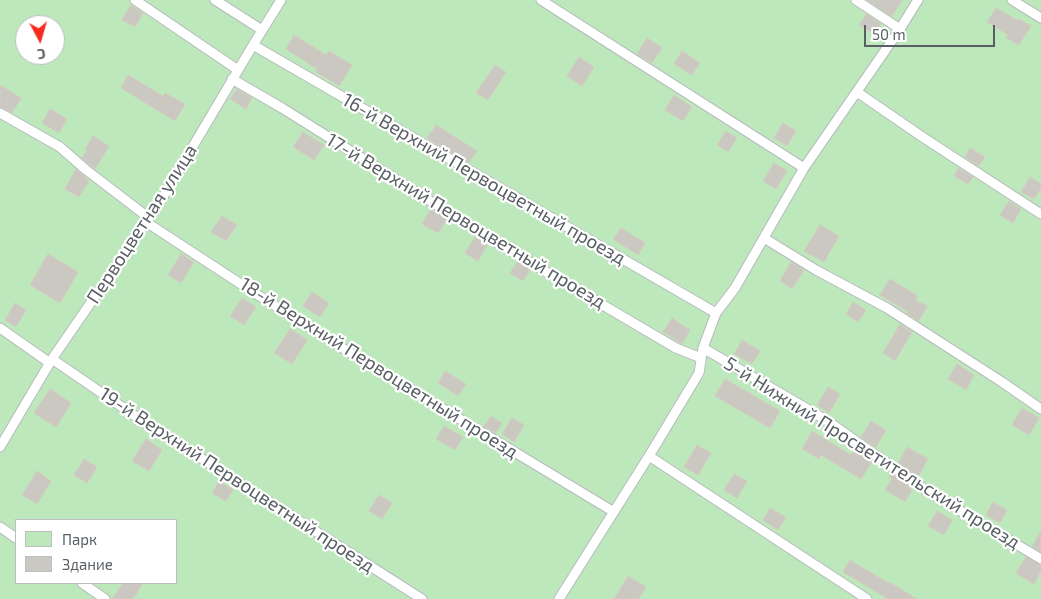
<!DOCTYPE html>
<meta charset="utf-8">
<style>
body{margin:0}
#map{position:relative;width:1041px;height:599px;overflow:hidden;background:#eeebe2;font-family:"Exo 2",sans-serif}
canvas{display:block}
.legend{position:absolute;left:15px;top:519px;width:162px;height:65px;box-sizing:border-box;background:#fff;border:1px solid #bdbfc1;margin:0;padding:6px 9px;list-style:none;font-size:15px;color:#5a5f64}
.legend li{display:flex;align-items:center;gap:10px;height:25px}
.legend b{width:25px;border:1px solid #bdbfc1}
.north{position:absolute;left:15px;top:15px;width:50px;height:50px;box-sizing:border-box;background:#fff;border:1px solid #bdbfc1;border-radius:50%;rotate:174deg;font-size:14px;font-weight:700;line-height:20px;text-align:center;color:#5a5f64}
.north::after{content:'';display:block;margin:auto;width:18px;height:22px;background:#f72b1f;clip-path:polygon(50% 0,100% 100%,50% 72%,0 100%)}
.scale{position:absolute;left:864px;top:25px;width:131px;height:22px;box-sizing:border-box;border:2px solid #5a5f64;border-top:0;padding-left:6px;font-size:15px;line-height:18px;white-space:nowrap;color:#5a5f64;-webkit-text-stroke:4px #fff;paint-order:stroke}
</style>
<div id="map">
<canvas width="1041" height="599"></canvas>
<ul class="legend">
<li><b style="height:14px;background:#bde8bc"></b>Парк</li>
<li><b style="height:14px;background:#cbc8c1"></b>Здание</li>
</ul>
<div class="north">С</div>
<div class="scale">50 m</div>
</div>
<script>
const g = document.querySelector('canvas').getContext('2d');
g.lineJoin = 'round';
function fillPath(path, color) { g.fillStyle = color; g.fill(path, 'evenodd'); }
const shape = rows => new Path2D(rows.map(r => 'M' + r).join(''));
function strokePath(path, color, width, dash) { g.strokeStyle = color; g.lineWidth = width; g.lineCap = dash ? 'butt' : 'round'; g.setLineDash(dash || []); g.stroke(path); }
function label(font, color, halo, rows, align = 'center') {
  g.font = font + ' "Exo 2",sans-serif'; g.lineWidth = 4.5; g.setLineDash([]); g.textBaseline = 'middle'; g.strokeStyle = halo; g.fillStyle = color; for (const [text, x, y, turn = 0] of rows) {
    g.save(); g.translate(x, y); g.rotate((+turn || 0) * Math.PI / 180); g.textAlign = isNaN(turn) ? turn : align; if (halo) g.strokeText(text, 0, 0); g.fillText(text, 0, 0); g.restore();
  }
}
const green = shape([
 [0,0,1041,0,1041,599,0,599],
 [25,25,55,25,55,55,25,55],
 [16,520,176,520,176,583,16,583]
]);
const building = shape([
 [867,0,902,0,892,16,867,0],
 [131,5,143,13,135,27,122,20,131,5],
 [996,8,1017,20,1018,19,1031,26,1019,45,1006,38,1008,35,987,22,996,8],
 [866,14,881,24,874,34,859,25,866,14],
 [294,35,326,55,329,51,352,65,339,86,316,72,317,69,286,49,294,35],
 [647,38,662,48,652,63,637,54,647,38],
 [682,51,700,63,692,75,674,64,682,51],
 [579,57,594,67,582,86,567,76,579,57],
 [495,65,506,72,488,100,476,93,495,65],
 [128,75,163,96,165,93,185,104,175,121,121,88,128,75],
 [0,85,21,98,12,113,0,107,0,85],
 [237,89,252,98,246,109,230,99,237,89],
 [674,95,692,107,683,121,665,110,674,95],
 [50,109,67,119,59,133,42,123,50,109],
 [783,123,796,131,787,146,774,138,783,123],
 [436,125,477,151,469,163,427,138,436,125],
 [726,131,737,138,728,152,717,145,726,131],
 [303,132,324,145,314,160,293,147,303,132],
 [93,136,109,146,95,169,82,158,87,150,85,149,93,136],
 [970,148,985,157,979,166,965,157,970,148],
 [774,163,787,171,776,189,763,181,774,163],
 [958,168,973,177,968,184,954,176,958,168],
 [76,169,89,181,79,197,65,189,76,169],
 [1030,177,1041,184,1041,188,1034,199,1021,192,1030,177],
 [1009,201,1021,209,1013,223,1000,215,1009,201],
 [431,209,447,219,438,233,422,224,431,209],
 [222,216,237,225,226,241,211,232,222,216],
 [820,225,839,236,824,262,804,251,820,225],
 [621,228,645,243,638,255,613,239,621,228],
 [475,237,487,245,478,261,465,253,475,237],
 [48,254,78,272,60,303,30,285,48,254],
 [181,254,194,262,181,283,168,275,181,254],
 [517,262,530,270,523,281,510,273,517,262],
 [791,262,804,270,792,289,780,281,791,262],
 [890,279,918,296,915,300,927,306,919,321,907,313,908,312,880,295,890,279],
 [312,292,329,303,320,317,303,306,312,292],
 [242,298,256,307,244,325,230,316,242,298],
 [853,302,866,310,858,322,846,314,853,302],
 [15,303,26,310,16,327,5,320,15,303],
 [672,318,690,330,682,344,663,332,672,318],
 [900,324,912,332,895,361,883,353,900,324],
 [290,329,307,340,292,364,274,353,290,329],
 [742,340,760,351,752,364,734,354,742,340],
 [957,364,974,375,966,390,948,379,957,364],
 [445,371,466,384,458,396,438,383,445,371],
 [725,379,780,411,770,428,715,396,725,379],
 [828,387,840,394,829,413,817,405,828,387],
 [50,389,71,403,56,427,34,413,50,389],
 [1022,408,1039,418,1029,435,1012,425,1022,408],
 [491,416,502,423,496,433,484,426,491,416],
 [512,418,524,425,514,442,502,434,512,418],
 [871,421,886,430,876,447,861,437,871,421],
 [444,426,463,437,455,450,436,439,444,426],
 [812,431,851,455,855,448,873,460,861,479,821,455,819,459,802,449,812,431],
 [146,439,162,450,149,471,132,461,146,439],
 [697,445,711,453,698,475,684,467,697,445],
 [907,447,928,459,918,477,898,463,907,447],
 [84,459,97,467,87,483,74,475,84,459],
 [37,471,51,481,37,504,22,495,37,471],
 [891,473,911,488,910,489,912,490,905,502,885,490,892,479,889,477,891,473],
 [734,474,747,481,737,498,724,490,734,474],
 [219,481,233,490,226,501,212,493,219,481],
 [379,495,392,503,382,519,369,511,379,495],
 [993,502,1007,510,1000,523,986,515,993,502],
 [770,508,786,517,778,530,763,520,770,508],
 [937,511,952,520,944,535,928,526,937,511],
 [1041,531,1041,552,1032,546,1041,531],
 [1026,557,1041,565,1041,571,1034,584,1016,573,1026,557],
 [850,560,888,583,889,582,917,599,888,599,843,572,850,560],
 [628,576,646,587,639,599,614,599,628,576],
 [123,583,143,583,133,599,112,599,123,583]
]);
const service = shape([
 [135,0,238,70],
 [215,0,262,30],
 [541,0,804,168],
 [856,0,900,29],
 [1012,0,1041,18],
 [253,45,716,313],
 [232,79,282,108,499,244,676,348,701,358],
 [857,92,924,138,1041,214],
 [0,113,60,147,85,169,149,218],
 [146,222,253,292,344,349,614,512],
 [764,238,816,270,887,308,1002,382,1041,409],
 [0,328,50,363],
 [703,348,826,420,927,491,1041,559],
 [52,359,144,422,422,599],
 [0,447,52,359,160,202,253,45,281,0],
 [649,456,867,599],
 [0,527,16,538],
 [82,583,105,599],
 [559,599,649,456,699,373,703,348,716,313,735,288,804,168,900,29,918,0]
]);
const streetNames = [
 ["16-й Верхний Первоцветный проезд",484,179,30],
 ["17-й Верхний Первоцветный проезд",466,221,31],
 ["Первоцветная улица",142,224,-57],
 ["18-й Верхний Первоцветный проезд",379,368,32],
 ["5-й Нижний Просветительский проезд",872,453,32],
 ["19-й Верхний Первоцветный проезд",237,480,33]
];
fillPath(green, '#bde8bc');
fillPath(building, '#cbc8c1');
strokePath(building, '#d4cdc0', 1);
strokePath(service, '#b7babf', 11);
strokePath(service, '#fff', 9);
label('19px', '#5a5f64', '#fff', streetNames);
</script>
